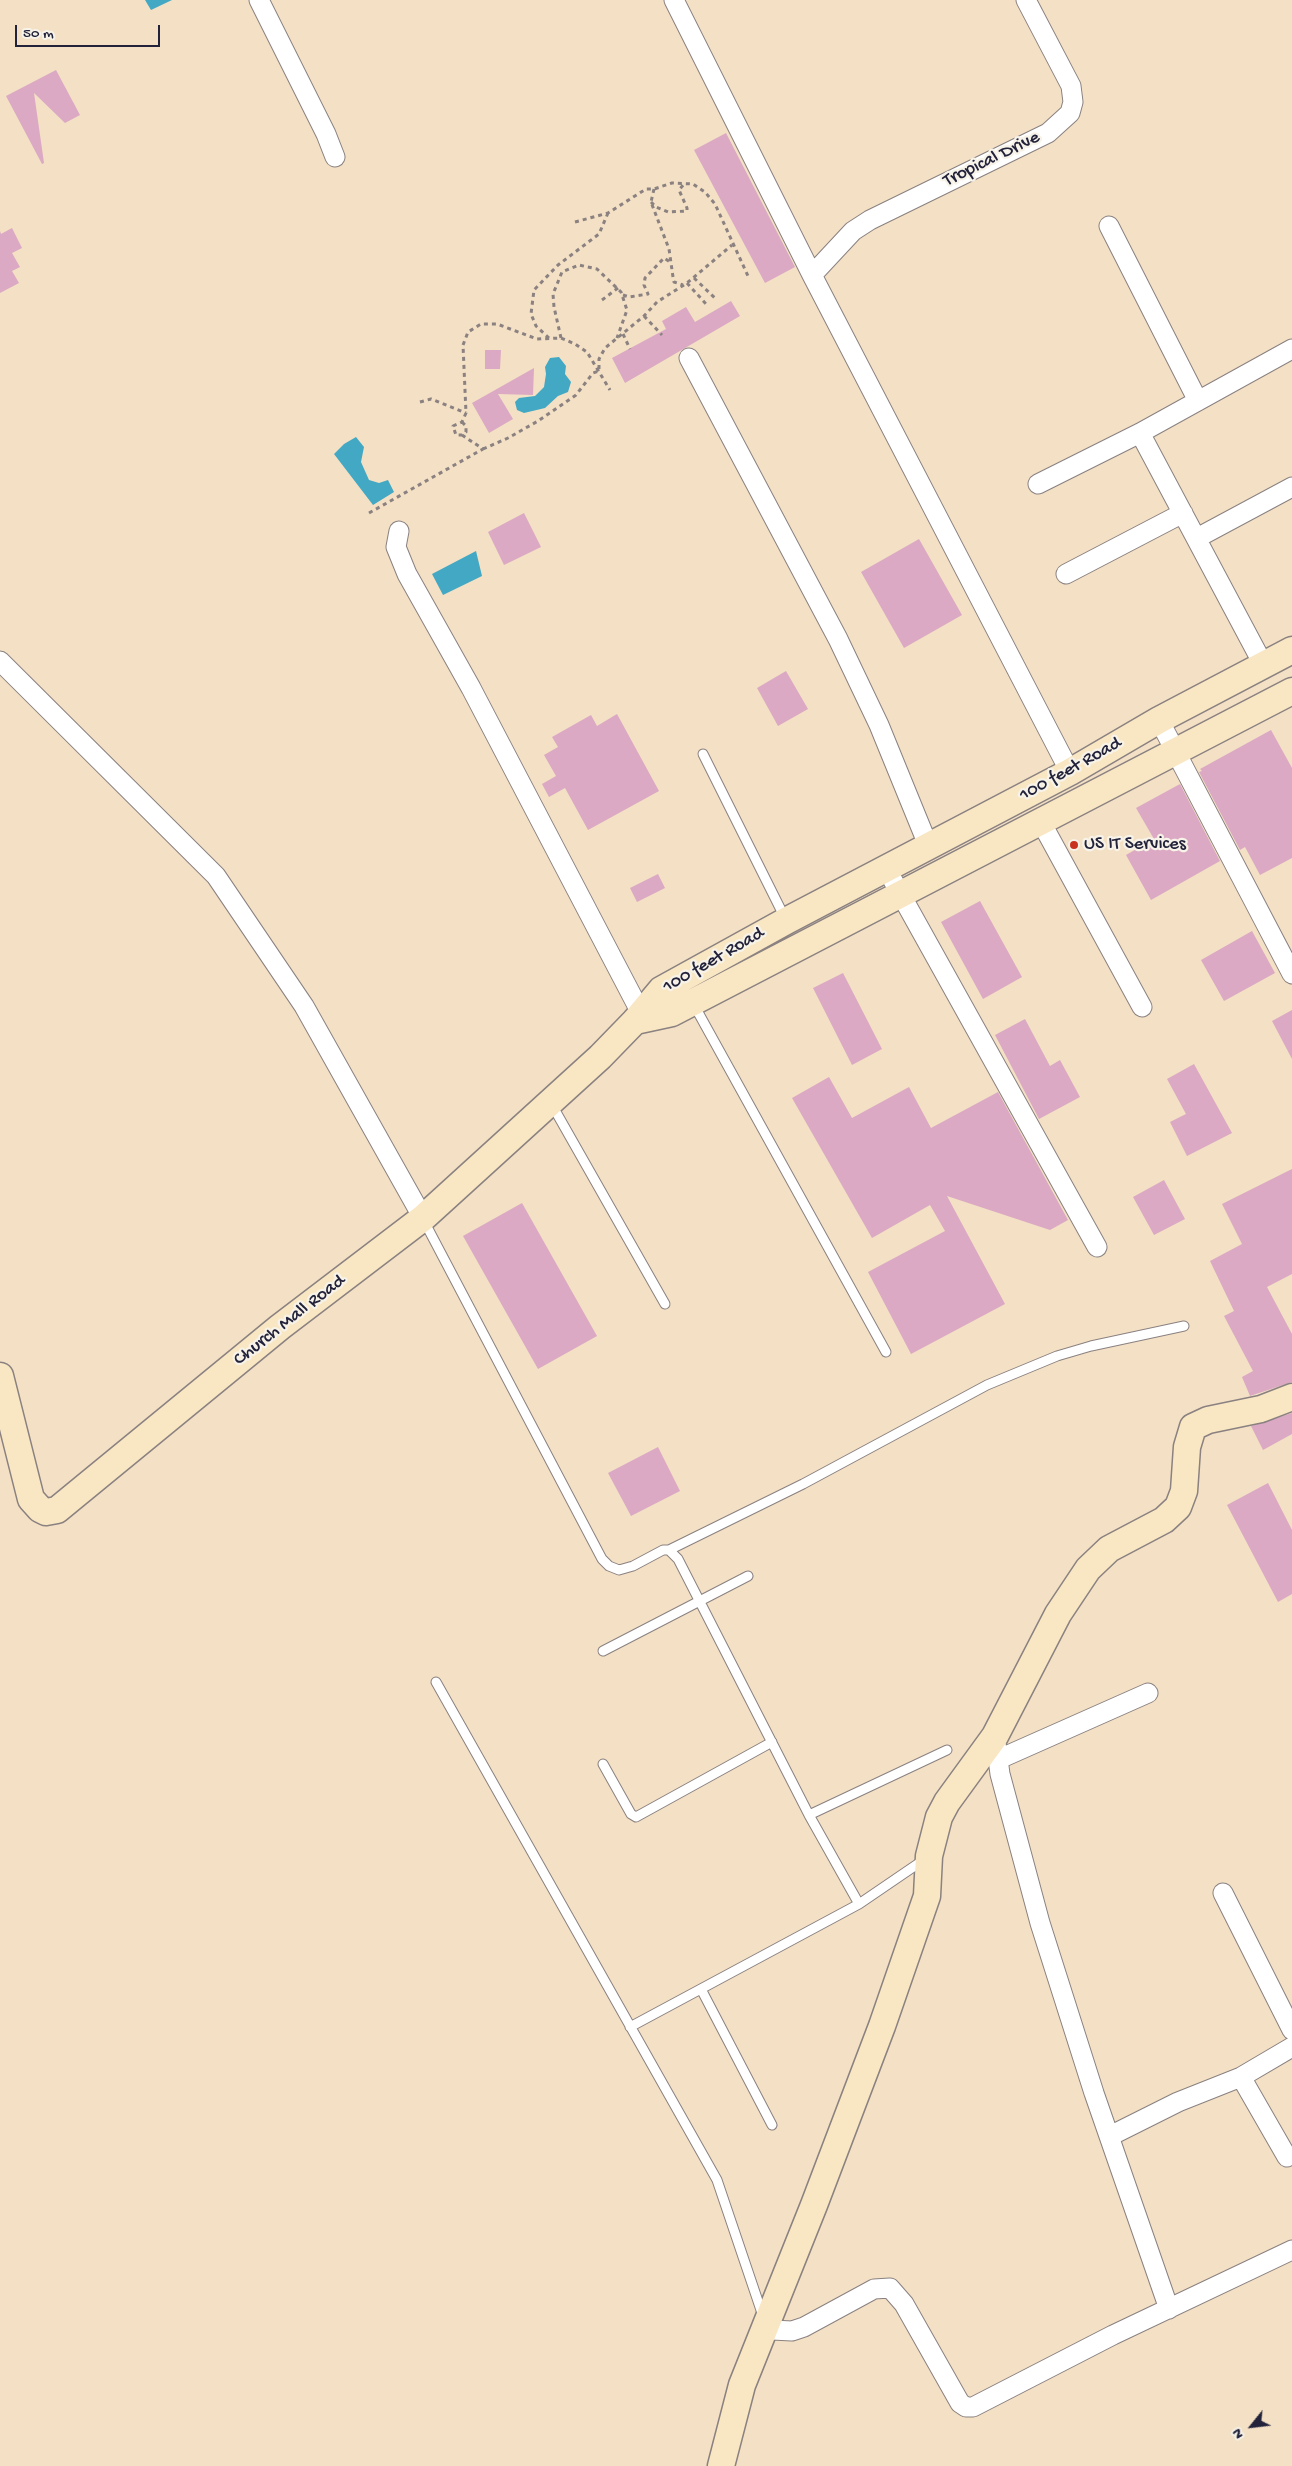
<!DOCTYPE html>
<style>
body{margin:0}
#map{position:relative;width:1292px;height:2466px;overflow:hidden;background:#f3e0c5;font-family:"Gochi Hand",sans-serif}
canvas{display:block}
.north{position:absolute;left:1227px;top:2401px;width:50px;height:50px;-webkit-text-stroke:4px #f7f3e8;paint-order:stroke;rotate:241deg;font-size:14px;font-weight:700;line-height:20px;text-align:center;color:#22223b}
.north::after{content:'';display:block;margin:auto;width:18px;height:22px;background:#22223b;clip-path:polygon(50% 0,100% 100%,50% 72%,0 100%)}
.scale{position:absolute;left:15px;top:25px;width:145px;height:22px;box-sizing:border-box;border:2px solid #22223b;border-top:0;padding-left:6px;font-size:15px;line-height:18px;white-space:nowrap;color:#22223b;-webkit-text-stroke:4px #f7f3e8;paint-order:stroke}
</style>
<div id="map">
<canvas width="1292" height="2466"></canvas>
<div class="north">N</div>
<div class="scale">50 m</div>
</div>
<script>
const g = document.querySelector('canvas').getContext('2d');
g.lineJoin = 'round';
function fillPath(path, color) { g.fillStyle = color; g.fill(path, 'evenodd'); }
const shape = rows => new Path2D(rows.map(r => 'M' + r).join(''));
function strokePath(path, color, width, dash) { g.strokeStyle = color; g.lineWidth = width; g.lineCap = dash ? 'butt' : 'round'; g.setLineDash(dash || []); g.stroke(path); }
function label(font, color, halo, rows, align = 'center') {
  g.font = font + ' "Gochi Hand",sans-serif'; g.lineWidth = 4.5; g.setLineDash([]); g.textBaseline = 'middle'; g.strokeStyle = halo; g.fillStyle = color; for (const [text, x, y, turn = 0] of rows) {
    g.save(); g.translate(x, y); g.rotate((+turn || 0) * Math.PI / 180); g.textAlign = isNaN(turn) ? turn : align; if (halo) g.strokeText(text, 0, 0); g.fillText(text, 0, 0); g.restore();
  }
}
const water = shape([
 [145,0,172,0,151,10],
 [559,357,566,366,565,374,571,382,568,392,558,396,545,408,524,413,517,410,515,402,519,398,535,396,544,387,546,374,545,367,550,358],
 [356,437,364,447,361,462,369,480,379,483,388,480,394,492,373,505,334,454,344,444],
 [476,551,482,576,443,595,432,574]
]);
const building = shape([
 [56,70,80,115,65,123,34,93,44,163,42,164,6,96],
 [726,133,795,267,765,283,694,150],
 [12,228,22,248,12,253,20,267,12,271,19,283,0,293,0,231,1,234],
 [731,301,740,316,625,383,612,358,666,329,662,321,686,307,695,322],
 [485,350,501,350,500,369,485,369],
 [534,368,533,395,498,394,513,419,489,433,472,403],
 [524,513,541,547,504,565,488,532],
 [919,539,962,615,904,648,861,572],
 [786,671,808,709,778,726,757,688],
 [617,714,659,791,588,830,565,788,549,797,542,784,556,776,544,755,558,747,552,737,591,715,597,726],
 [1271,730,1292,768,1292,858,1260,875,1245,847,1240,850,1199,772,1202,771,1200,769],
 [1180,784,1220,861,1151,900,1126,855,1154,839,1136,808],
 [658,874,665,888,637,902,630,888],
 [980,901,1022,977,983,999,941,922],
 [1252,931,1275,973,1224,1001,1201,960],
 [843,973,882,1049,852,1065,813,988],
 [1292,1010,1292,1059,1272,1021],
 [1025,1019,1050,1066,1060,1060,1080,1097,1039,1119,995,1035],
 [1194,1064,1232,1133,1187,1156,1170,1122,1186,1114,1167,1079],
 [829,1077,852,1118,909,1087,931,1128,998,1092,1068,1220,1050,1230,947,1196,1005,1304,911,1354,868,1272,945,1231,930,1205,872,1238,792,1098],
 [1292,1169,1292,1274,1267,1287,1292,1334,1292,1382,1250,1396,1242,1377,1253,1371,1224,1316,1234,1311,1210,1261,1242,1244,1222,1204],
 [1164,1180,1185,1219,1154,1235,1133,1197],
 [522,1203,597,1336,538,1369,463,1236],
 [1292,1413,1292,1434,1263,1450,1251,1426],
 [658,1447,680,1491,631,1516,608,1473],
 [1268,1483,1292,1530,1292,1594,1278,1602,1227,1505]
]);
const path = shape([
 [654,189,651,202,669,249,673,277,674,282,683,285],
 [651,202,656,207,668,212,687,211,687,208,679,190,685,183],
 [575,222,608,213,646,189,654,189,672,183,693,184,705,192,715,204,748,276],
 [694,278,716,299],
 [687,283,706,304],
 [623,295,629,297,648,294,644,285,645,278,664,258,670,262],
 [602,300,618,288],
 [644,316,662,335],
 [623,334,630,349],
 [549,338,536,326,531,314,534,290,558,265,599,234,608,213],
 [561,338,554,307,553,294,562,272,579,265,597,269,621,292,627,310,617,338],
 [420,402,431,399,466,413],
 [462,422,466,426,466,432,462,435,456,435,453,426,462,422,466,413,463,345,468,332,481,324,497,324,537,339,561,338,575,344,587,352,610,390],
 [483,449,508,438,538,421,576,395,593,373,599,371,599,359,605,348,644,316,657,302,687,283,732,245],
 [369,513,483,449,462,435]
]);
const lane = shape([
 [703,754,785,918],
 [694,1005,886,1352],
 [552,1105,665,1304],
 [424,1221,602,1559,609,1566,619,1570,633,1566,663,1550,669,1550,678,1559,809,1815,859,1904],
 [669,1550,803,1484,987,1385,1057,1356,1091,1346,1184,1326],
 [603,1651,748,1576],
 [436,1682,717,2180,763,2316],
 [603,1764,631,1814,636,1817,772,1742],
 [809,1815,947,1750],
 [701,1989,772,2125],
 [630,2027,859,1904,925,1859]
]);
const street = shape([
 [259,0,326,134,335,157],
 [674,0,812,275,1070,772],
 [1109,226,1198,401],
 [812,275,853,231,870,220,1048,133,1070,113,1073,102,1071,86,1026,0],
 [689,358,838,639,879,725,928,845],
 [1140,433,1263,664],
 [1038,484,1140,433,1292,349],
 [399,531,396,547,407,574,471,688,641,1013],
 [1197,538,1292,487],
 [1066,574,1183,513],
 [0,661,216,876,304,1006,423,1218],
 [1159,720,1292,974],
 [1041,822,1142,1007],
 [886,868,1097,1247],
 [995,1736,1000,1774,1040,1923,1094,2093,1169,2309],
 [997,1760,1148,1693],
 [1223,1893,1292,2030],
 [1241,2077,1287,2157],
 [1110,2136,1178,2102,1241,2077,1292,2047],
 [765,2323,772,2330,792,2331,804,2327,874,2289,890,2288,904,2304,960,2403,966,2407,973,2407,1113,2335,1292,2250]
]);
const secondary = shape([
 [635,1021,672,1013,1292,691],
 [0,1376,31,1499,40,1509,46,1512,57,1510,280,1327,423,1218,600,1057,635,1021,661,990,786,921,1070,772,1159,720,1292,650],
 [721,2466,742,2385,814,2205,882,2026,927,1896,929,1856,939,1817,947,1802,995,1736,1058,1614,1088,1569,1109,1549,1164,1520,1178,1507,1184,1491,1187,1447,1193,1427,1208,1420,1261,1409,1292,1397]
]);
const markers = [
 [1074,845,5,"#c8321e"]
];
const streetNames = [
 ["Tropical Drive",992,160,-26],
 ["100 feet Road",1071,770,-29],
 ["100 feet Road",714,961,-30],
 ["Church Mall Road",290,1321,-38]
];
const poiNames = [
 ["US IT Services",1084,845]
];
fillPath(water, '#43a8c3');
fillPath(building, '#dba9c3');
strokePath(lane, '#8a8180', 11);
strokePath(street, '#8a8180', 21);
strokePath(secondary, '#8a8180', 29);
strokePath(path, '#8a8180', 3, [4, 4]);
strokePath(lane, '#fff', 9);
strokePath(street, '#fff', 19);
strokePath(secondary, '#f9e7c3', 26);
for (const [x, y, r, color] of markers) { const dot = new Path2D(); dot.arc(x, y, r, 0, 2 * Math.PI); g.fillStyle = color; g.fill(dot); strokePath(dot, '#f7f3e8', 2); }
label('19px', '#22223b', '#f7f3e8', streetNames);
label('19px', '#22223b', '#f7f3e8', poiNames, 'left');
</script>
